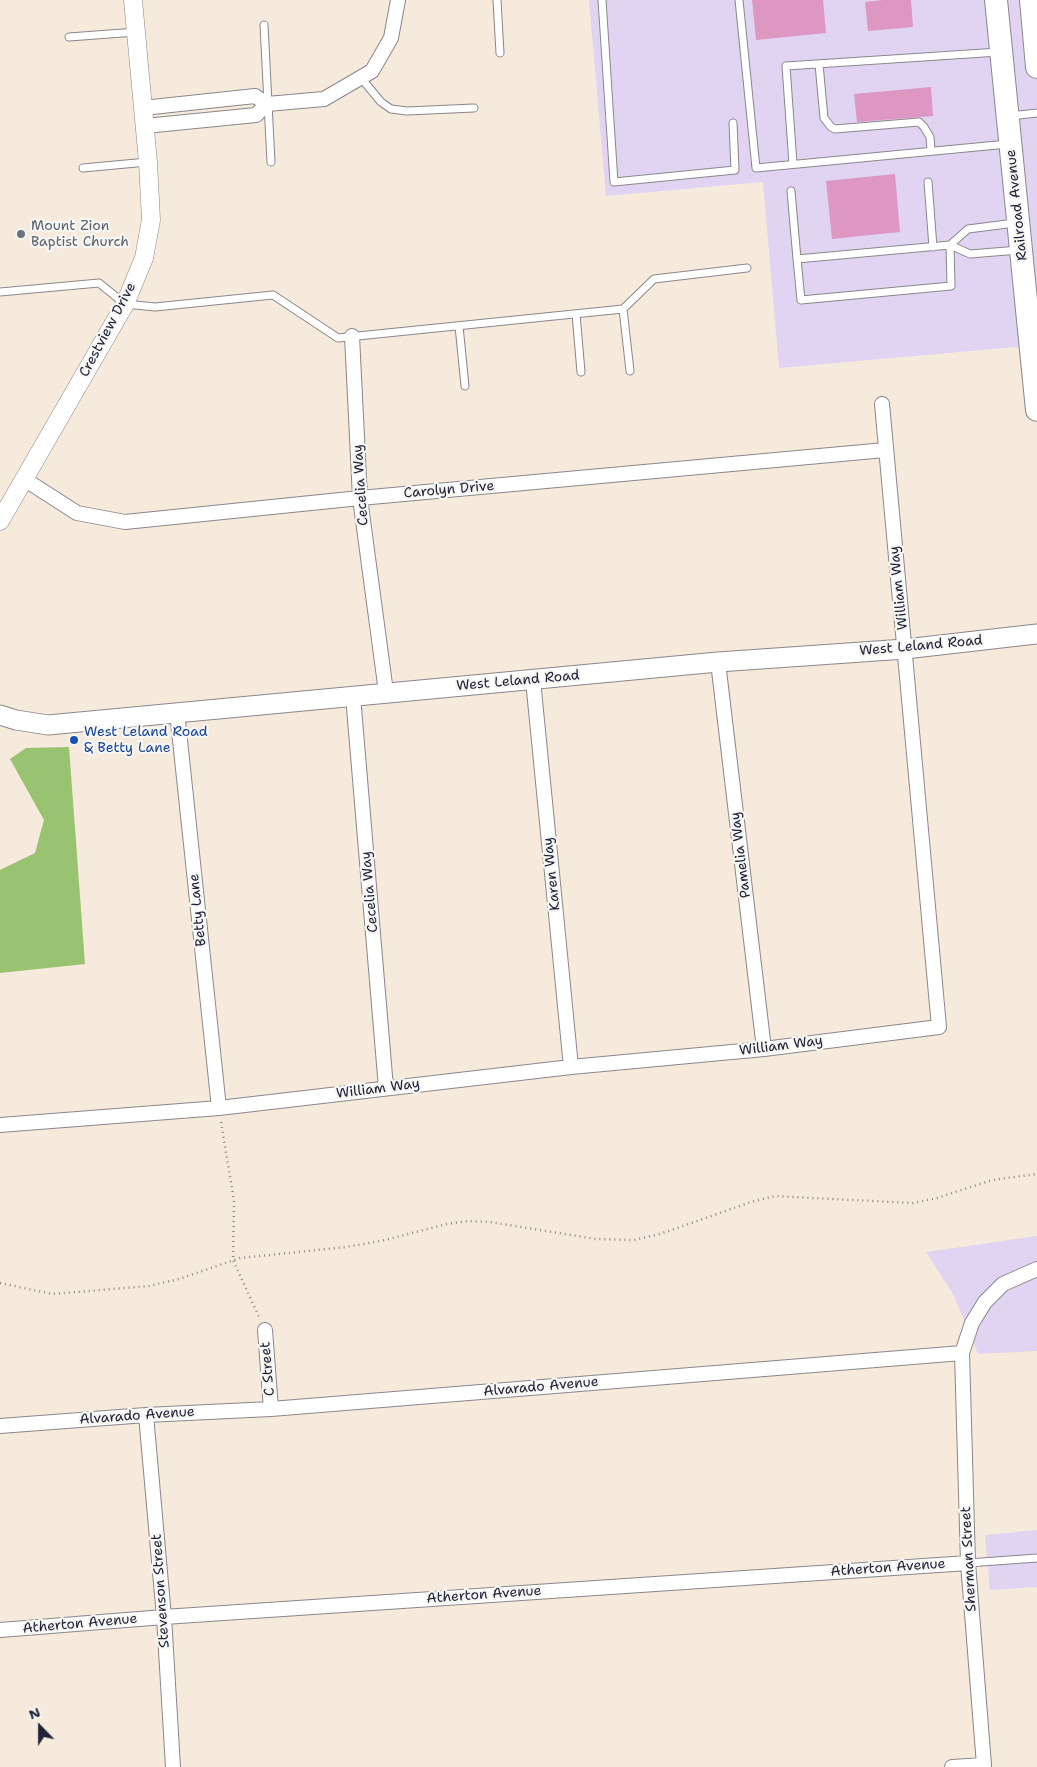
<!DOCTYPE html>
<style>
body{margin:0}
#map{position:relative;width:1037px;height:1767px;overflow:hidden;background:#f5eadb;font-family:"Shantell Sans",sans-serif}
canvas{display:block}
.north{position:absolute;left:15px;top:1702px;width:50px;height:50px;-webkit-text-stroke:4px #f6f6f2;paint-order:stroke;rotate:338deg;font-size:14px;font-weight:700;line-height:20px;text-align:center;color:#22223b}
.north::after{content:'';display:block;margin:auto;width:18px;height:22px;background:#22223b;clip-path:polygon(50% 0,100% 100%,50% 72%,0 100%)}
</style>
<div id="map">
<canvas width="1037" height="1767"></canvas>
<div class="north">N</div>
</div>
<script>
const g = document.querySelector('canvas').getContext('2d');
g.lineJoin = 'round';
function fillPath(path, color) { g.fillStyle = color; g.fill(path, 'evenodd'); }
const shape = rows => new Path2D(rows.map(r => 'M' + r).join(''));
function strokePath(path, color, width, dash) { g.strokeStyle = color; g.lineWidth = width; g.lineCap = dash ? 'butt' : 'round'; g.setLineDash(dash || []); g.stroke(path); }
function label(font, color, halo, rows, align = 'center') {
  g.font = font + ' "Shantell Sans",sans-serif'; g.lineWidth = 4.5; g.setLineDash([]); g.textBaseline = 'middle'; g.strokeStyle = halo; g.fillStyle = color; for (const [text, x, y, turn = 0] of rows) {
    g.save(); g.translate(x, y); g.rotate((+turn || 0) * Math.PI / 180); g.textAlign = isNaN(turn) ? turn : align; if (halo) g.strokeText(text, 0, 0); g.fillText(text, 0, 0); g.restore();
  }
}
const built = shape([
 [589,0,1037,0,1037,356,1016,347,779,368,763,182,606,196],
 [1037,1236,1037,1351,978,1354,953,1294,926,1252],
 [1037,1530,1037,1587,990,1590,985,1535]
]);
const green = shape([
 [69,747,85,964,0,973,0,870,35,853,44,820,10,759,26,748]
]);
const building = shape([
 [752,0,823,0,826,33,756,40],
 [883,0,911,0,913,27,868,31,865,2],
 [931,87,933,116,857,122,854,94],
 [895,174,900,232,832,239,826,181]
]);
const path = shape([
 [221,1122,234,1201,233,1260,259,1317],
 [0,1283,52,1294,149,1286,179,1279,240,1258,346,1247,381,1241,447,1224,467,1221,490,1222,596,1239,634,1240,660,1234,751,1202,775,1196,913,1203,937,1198,992,1180,1037,1174]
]);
const service = shape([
 [497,0,500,53],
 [602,0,614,182,735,170,733,123],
 [739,0,756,168,1008,144],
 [264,25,271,162],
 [69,37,136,32],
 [819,64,824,118,831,127,835,129,919,122,924,127,930,137,931,151],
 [361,78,381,102,391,109,407,111,474,108],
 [1010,116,1037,113],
 [793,164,786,66,999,52],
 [83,168,147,162],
 [928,182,933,247],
 [791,191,797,259],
 [950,245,951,286,801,300,797,259,950,245,970,254,1019,250],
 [950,245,968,229,1015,223],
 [0,292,99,283,125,304,155,307,273,295,338,338,623,309,654,279,747,268],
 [623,309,630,371],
 [576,314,581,372],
 [459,326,465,386],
 [968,1563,1037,1558]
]);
const minor = shape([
 [267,104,324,99,372,71,391,38,398,0],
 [143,108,255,96,267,104,256,115,145,126],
 [352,336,360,498,386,692],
 [24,479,77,513,125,522,360,498,885,450],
 [718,662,764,1049],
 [533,680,571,1067],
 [353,696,386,1088],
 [177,712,219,1108],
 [0,1125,219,1108,571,1067,764,1049,939,1027,882,404],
 [265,1330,271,1409],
 [146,1415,164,1617,173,1767],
 [0,1426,146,1415,271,1409,962,1353,972,1323,985,1302,1003,1284,1037,1269],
 [0,1630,164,1617,968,1563],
 [952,1767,984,1765,968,1563,962,1353]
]);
const tertiary = shape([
 [0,521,125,304,144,258,151,220,148,162,133,0]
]);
const secondary = shape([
 [0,715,16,720,48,725,718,662,905,649,1037,634]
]);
const trunk = shape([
 [996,0,1037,410],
 [1031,0,1037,67]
]);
const markers = [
 [21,234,5,"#6b7280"],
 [74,740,5,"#1a4fb4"]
];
const streetNames = [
 ["Railroad Avenue",1017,205,-96],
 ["Crestview Drive",108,330,-62],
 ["Cecelia Way",361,485,-94],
 ["Carolyn Drive",449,490,-5],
 ["William Way",899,588,-96],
 ["West Leland Road",921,646,-5],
 ["West Leland Road",518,681,-5],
 ["Pamelia Way",741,855,-97],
 ["Karen Way",552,874,-96],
 ["Cecelia Way",370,892,-95],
 ["Betty Lane",198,910,-96],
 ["William Way",781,1046,-7],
 ["William Way",378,1089,-7],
 ["C Street",268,1369,-95],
 ["Alvarado Avenue",541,1387,-5],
 ["Alvarado Avenue",137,1416,-4],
 ["Sherman Street",969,1559,-93],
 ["Atherton Avenue",888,1568,-4],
 ["Stevenson Street",161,1591,-94],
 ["Atherton Avenue",484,1595,-4],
 ["Atherton Avenue",80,1624,-5]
];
const worshipNames = [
 ["Mount Zion",31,226],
 ["Baptist Church",31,242]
];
const transitNames = [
 ["West Leland Road",84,732],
 ["& Betty Lane",84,748]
];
fillPath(built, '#e1d4f3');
fillPath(green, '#99c370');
fillPath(building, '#dd97c2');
strokePath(service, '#8c868b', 9);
strokePath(minor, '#8c868b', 16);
strokePath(tertiary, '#8c868b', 19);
strokePath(secondary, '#8c868b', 21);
strokePath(trunk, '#8c868b', 24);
strokePath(path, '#8c868b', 2.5, [1, 4]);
strokePath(service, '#fff', 7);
strokePath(minor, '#fff', 14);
strokePath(tertiary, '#fff', 18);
strokePath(secondary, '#fff', 19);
strokePath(trunk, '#fff', 22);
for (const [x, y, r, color] of markers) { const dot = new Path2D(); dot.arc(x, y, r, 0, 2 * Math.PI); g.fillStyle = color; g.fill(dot); strokePath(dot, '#f6f6f2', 2); }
label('14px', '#22223b', '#f6f6f2', streetNames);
label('14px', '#5b616d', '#f6f6f2', worshipNames, 'left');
label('14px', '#164399', '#f6f6f2', transitNames, 'left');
</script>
